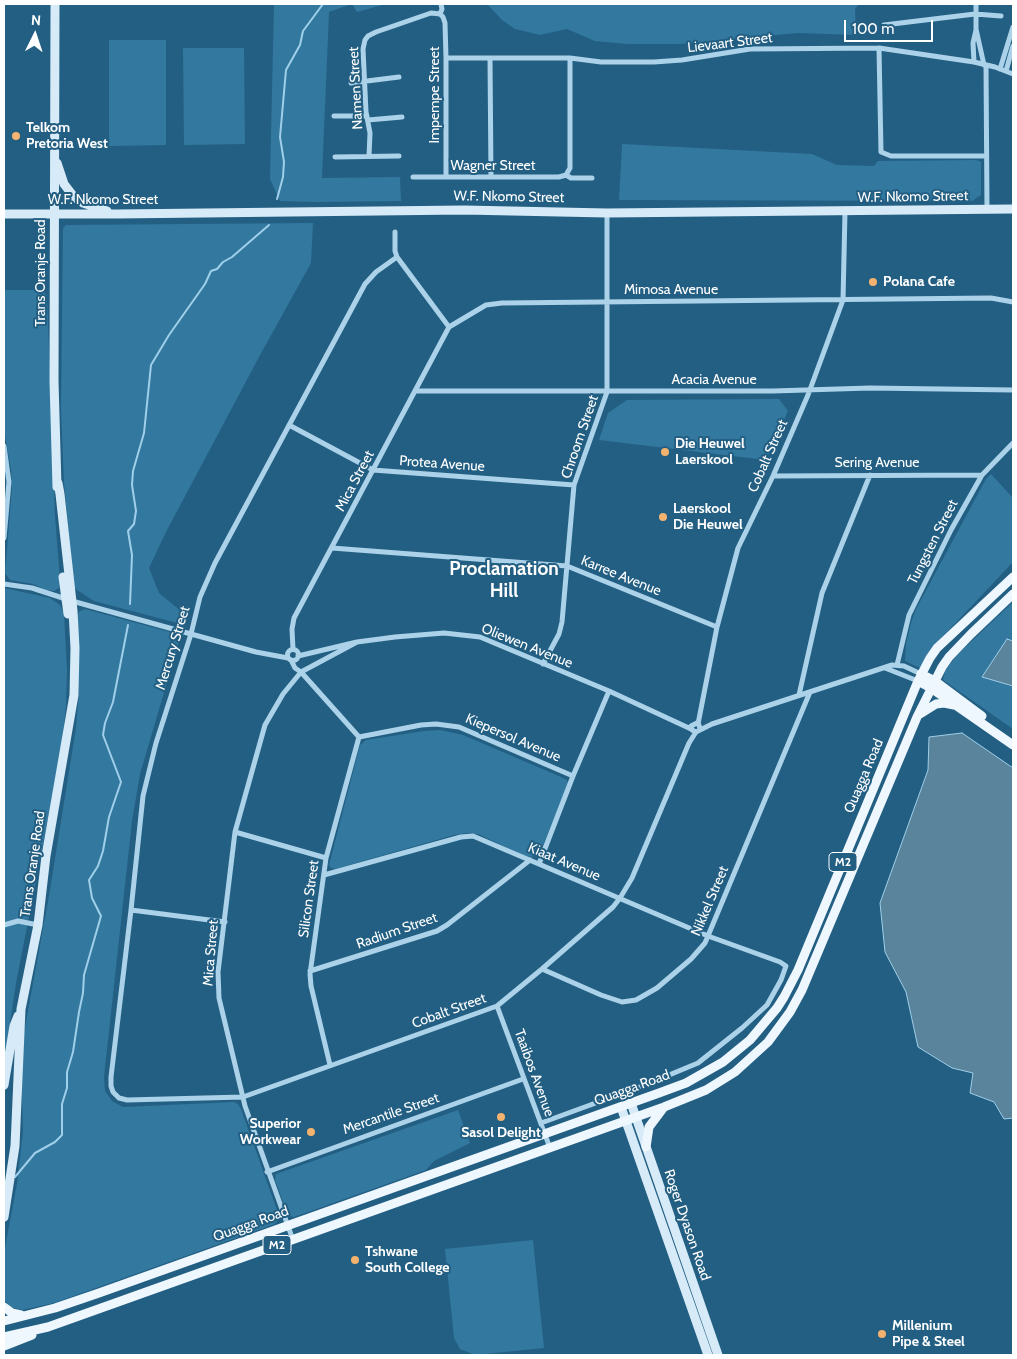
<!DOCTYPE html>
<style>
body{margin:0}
#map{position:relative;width:1017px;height:1359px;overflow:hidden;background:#235f83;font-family:Cabin,sans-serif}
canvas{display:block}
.frame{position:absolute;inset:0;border:5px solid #fff;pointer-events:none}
.north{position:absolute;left:10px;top:10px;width:50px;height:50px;-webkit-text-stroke:4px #235f83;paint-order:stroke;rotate:4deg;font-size:14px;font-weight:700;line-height:20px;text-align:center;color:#fff}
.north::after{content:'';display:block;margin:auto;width:18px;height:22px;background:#fff;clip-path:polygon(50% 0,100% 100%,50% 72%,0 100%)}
.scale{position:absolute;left:844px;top:20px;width:89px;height:22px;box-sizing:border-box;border:2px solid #fff;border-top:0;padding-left:6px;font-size:15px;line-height:18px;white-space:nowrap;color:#fff;-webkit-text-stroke:4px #235f83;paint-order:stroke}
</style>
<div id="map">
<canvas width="1017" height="1359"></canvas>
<div class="frame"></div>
<div class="north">N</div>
<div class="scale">100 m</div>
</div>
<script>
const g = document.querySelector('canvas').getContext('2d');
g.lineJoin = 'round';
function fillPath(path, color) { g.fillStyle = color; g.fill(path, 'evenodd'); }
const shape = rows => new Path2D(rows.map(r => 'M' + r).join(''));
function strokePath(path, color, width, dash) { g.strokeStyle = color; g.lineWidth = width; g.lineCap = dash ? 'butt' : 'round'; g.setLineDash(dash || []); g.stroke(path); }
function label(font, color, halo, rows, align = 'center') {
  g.font = font + ' Cabin,sans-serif'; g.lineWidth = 4; g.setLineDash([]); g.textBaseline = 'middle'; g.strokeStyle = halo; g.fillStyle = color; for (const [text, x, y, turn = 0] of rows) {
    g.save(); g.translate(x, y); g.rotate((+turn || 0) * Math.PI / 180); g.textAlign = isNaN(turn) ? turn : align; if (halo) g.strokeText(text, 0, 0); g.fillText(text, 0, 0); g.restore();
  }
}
const green = shape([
 [274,4,386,4,357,12,352,4,329,12,322,178,400,177,401,201,316,202,280,201,270,179],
 [487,4,859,4,855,9,856,35,797,33,679,44,627,44,595,41,567,29,540,35,515,29,502,20],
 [109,40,166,40,166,145,109,146],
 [183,48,244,48,245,144,184,145],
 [622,144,812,154,837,165,874,166,878,161,976,160,981,162,981,195,972,201,619,200],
 [313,223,311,263,259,357,166,532,149,568,159,593,187,616,185,625,94,601,74,588,64,483,61,409,63,228,66,225],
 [4,290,43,290,47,296,55,516,60,580,59,588,54,591,46,590,33,584,10,580,5,573,12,488,11,469,4,431],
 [779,399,788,411,766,460,599,440,608,413,627,400],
 [991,474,1013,498,1013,562,930,650,920,668,905,661,906,644,911,623,916,609,986,479],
 [4,588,50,598,60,605,64,613,67,671,66,706,61,752,16,983,4,1064],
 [1013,602,1013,641,1007,639,982,677,1013,686,1013,729,943,680,945,671,957,655],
 [85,609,181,635,140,774,132,821,104,1077,105,1091,112,1101,123,1107,234,1102,238,1104,241,1109,278,1213,279,1218,275,1224,54,1303,22,1310,11,1307,4,1300,4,1253,17,1184,23,1131,21,1061,23,1038,49,896,76,728,79,692,77,615,80,611],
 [440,730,463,735,561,777,567,780,568,784,541,850,536,856,527,857,478,834,467,833,454,835,335,869,331,868,329,865,360,745,366,740,424,731],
 [458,1110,470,1143,434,1161,426,1170,294,1217,290,1216,287,1213,275,1180,276,1174],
 [533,1240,544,1348,475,1355,460,1349,454,1338,445,1249]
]);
const water = shape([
 [1007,639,1013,641,1013,686,982,677,1007,639],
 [962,733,1013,768,1013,1118,1004,1119,994,1102,970,1093,973,1073,952,1068,918,1047,906,992,885,952,880,903,928,770,929,737,962,733]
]);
const stream = shape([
 [277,199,283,177,284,162,280,137,286,70,300,45,303,31,323,4],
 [130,604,132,555,128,531,134,524,136,511,132,485,133,471,144,433,151,365,169,335,205,284,211,271,217,269,223,262,232,257,269,225],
 [15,1177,35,1153,55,1142,62,1135,62,1104,67,1088,67,1072,73,1052,79,1012,83,993,84,975,101,916,92,898,89,880,98,866,103,851,109,817,121,782,103,735,105,723,113,702,128,625]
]);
const minor = shape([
 [976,4,976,29,984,65],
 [440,14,443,17,445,23,446,58,446,177],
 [440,14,442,9,441,4],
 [884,25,975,14,1001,16],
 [879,48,881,152,891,156,986,156],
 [446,58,570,58,601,62,654,62,682,60,750,49,879,48,974,62,995,67,1013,74],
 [490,58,491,177],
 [974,62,973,43,976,30],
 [986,65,987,209],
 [1000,69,1013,27],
 [1006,71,1013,46],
 [351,83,399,77],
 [334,116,367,116],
 [368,120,402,117],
 [369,156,370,133,366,112,363,49,365,40,368,36,376,32,431,13,440,14],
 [335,157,399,156],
 [566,175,571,178,592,178],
 [413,177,559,177,566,175,570,168,570,58],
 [395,232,395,251,397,257,449,327],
 [397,257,376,272,365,284,215,563,200,597,191,634,156,743,143,796,131,910,111,1077,111,1086,113,1092,119,1098,127,1100,243,1097,497,1006,542,969,613,907,620,898,632,878,689,743,696,732],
 [449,327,486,305,502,303,991,298,1013,302],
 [416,391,773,391,870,388,1013,390],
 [289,425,373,470,574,485],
 [4,446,9,482,4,538],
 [773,476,982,475],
 [332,548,567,566,717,627],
 [4,584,32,588,72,601,256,652,288,658],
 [293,649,292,629,294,618,449,327],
 '287.5 655a5.5 5.5 0 1 1 11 0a5.5 5.5 0 1 1-11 0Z',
 [298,656,357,642,395,637,444,633,480,637,609,691,691,729],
 [291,660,295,668,301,672,359,737],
 [543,664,559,634,562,622,574,485,607,392,607,213],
 [897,665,909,615,951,530,982,475,1013,443],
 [885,668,918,681],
 [799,695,822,593,870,475],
 [698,724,717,627,738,548,773,476,808,395,843,300,845,212],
 [700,729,699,725,697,723,691,726,692,730,696,732,712,724,892,665,904,666,921,674],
 [359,737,421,725,436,724,459,727,573,776],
 [235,832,326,858],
 [539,864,573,776,609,691],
 [324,875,461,837,473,836,708,936,780,962,786,966,781,980,767,1005,742,1028,698,1063,645,1085,541,1123],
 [131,910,225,922],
 [4,925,18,921,38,925],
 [542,969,601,995,622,1002,636,1000,657,988,691,959,705,943,810,692],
 [310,971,437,931,447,925,530,860],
 [497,1006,550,1148],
 [330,1065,311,986,310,974,326,858,359,737],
 [267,1172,523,1079],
 [293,1240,245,1106,219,998,218,972,235,832,265,725,283,694,301,672,357,642]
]);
const secondary = shape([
 [55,4,54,381,57,487],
 [57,163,64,184,74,197,83,203,107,211],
 [4,214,117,214,464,210,607,213,1013,209],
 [63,577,68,614],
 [4,1085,14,1026,18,1016],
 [631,1103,718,1355],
 [621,1107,708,1355],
 [4,1217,15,1146,21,1009,38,925,46,856,74,695,75,648,73,611,60,494,58,483]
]);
const primary = shape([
 [921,674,935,681,982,716],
 [918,681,931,688,1013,745],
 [920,714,936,704,944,703,954,705],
 [646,1147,649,1127,664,1107],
 [4,1307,12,1313,21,1315],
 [4,1321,55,1308,99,1293,659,1093,686,1083,723,1062,750,1040,777,1008,784,997,798,970,918,681,930,658,937,648,1013,577],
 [4,1337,48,1327,664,1107,706,1090,735,1072,768,1042,790,1012,802,990,917,717,942,667,949,657,971,634,1013,594],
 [4,1346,32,1335]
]);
const markers = [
 [16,136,5,"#f3b36e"],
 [873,282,5,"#f3b36e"],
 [665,452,5,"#f3b36e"],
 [663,517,5,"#f3b36e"],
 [501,1117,5,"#f3b36e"],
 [311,1132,5,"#f3b36e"],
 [355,1260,5,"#f3b36e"],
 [882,1334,5,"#f3b36e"]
];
const shields = [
 [843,862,28],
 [277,1245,28]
];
const shieldNames = [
 ["M2",843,862],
 ["M2",277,1245]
];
const streetNames = [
 ["Lievaart Street",730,43,-7],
 ["Namen Street",356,88,-93],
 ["Impempe Street",435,95,-90],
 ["Wagner Street",493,166],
 ["W.F. Nkomo Street",509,197,1],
 ["W.F. Nkomo Street",913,197,-1],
 ["W.F. Nkomo Street",103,200],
 ["Trans Oranje Road",41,273,-90],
 ["Mimosa Avenue",671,290],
 ["Acacia Avenue",714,380],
 ["Chroom Street",580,437,-71],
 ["Cobalt Street",768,456,-66],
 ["Sering Avenue",877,463],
 ["Protea Avenue",442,464,4],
 ["Mica Street",355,481,-62],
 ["Tungsten Street",933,542,-63],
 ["Karree Avenue",621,576,22],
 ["Oliewen Avenue",527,646,22],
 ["Mercury Street",173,648,-73],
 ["Kiepersol Avenue",513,738,23],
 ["Quagga Road",864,776,-67],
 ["Kiaat Avenue",564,862,23],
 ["Trans Oranje Road",33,864,-82],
 ["Silicon Street",309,899,-82],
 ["Nikkel Street",710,901,-67],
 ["Radium Street",397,931,-19],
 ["Mica Street",211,953,-85],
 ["Cobalt Street",449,1011,-20],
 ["Taaibos Avenue",534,1073,70],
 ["Quagga Road",632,1088,-20],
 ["Mercantile Street",391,1114,-19],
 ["Quagga Road",251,1224,-20],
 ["Roger Dyason Road",687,1225,71]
];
const poiNames = [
 ["Telkom",26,128],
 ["Pretoria West",26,144],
 ["Polana Cafe",883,282],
 ["Die Heuwel",675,444],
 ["Laerskool",675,460],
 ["Laerskool",673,509],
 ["Die Heuwel",673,525],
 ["Superior",301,1124,"right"],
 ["Workwear",301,1140,"right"],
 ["Sasol Delight",501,1133,"center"],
 ["Tshwane",365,1252],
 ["South College",365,1268],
 ["Millenium",892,1326],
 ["Pipe & Steel",892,1342]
];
const districtNames = [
 ["Proclamation",504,569],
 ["Hill",504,591]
];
fillPath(green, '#33789f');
fillPath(water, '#59849c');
strokePath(water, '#9fcfe9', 1);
strokePath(stream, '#9fcfe9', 2);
strokePath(minor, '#abd2e8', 5);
strokePath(secondary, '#d6eaf7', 9);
strokePath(primary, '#eef7fe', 9);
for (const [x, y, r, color] of markers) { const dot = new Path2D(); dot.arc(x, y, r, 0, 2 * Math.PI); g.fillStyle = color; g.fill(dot); strokePath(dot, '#235f83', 2); }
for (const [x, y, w] of shields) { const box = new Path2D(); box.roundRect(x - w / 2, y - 9.5, w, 19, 4); g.fillStyle = '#235f83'; g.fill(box); strokePath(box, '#fff', 1); }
label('bold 12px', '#fff', null, shieldNames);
label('14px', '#fff', '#235f83', streetNames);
label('bold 14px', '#fff', '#235f83', poiNames, 'left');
label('bold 19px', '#fff', '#235f83', districtNames);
</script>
